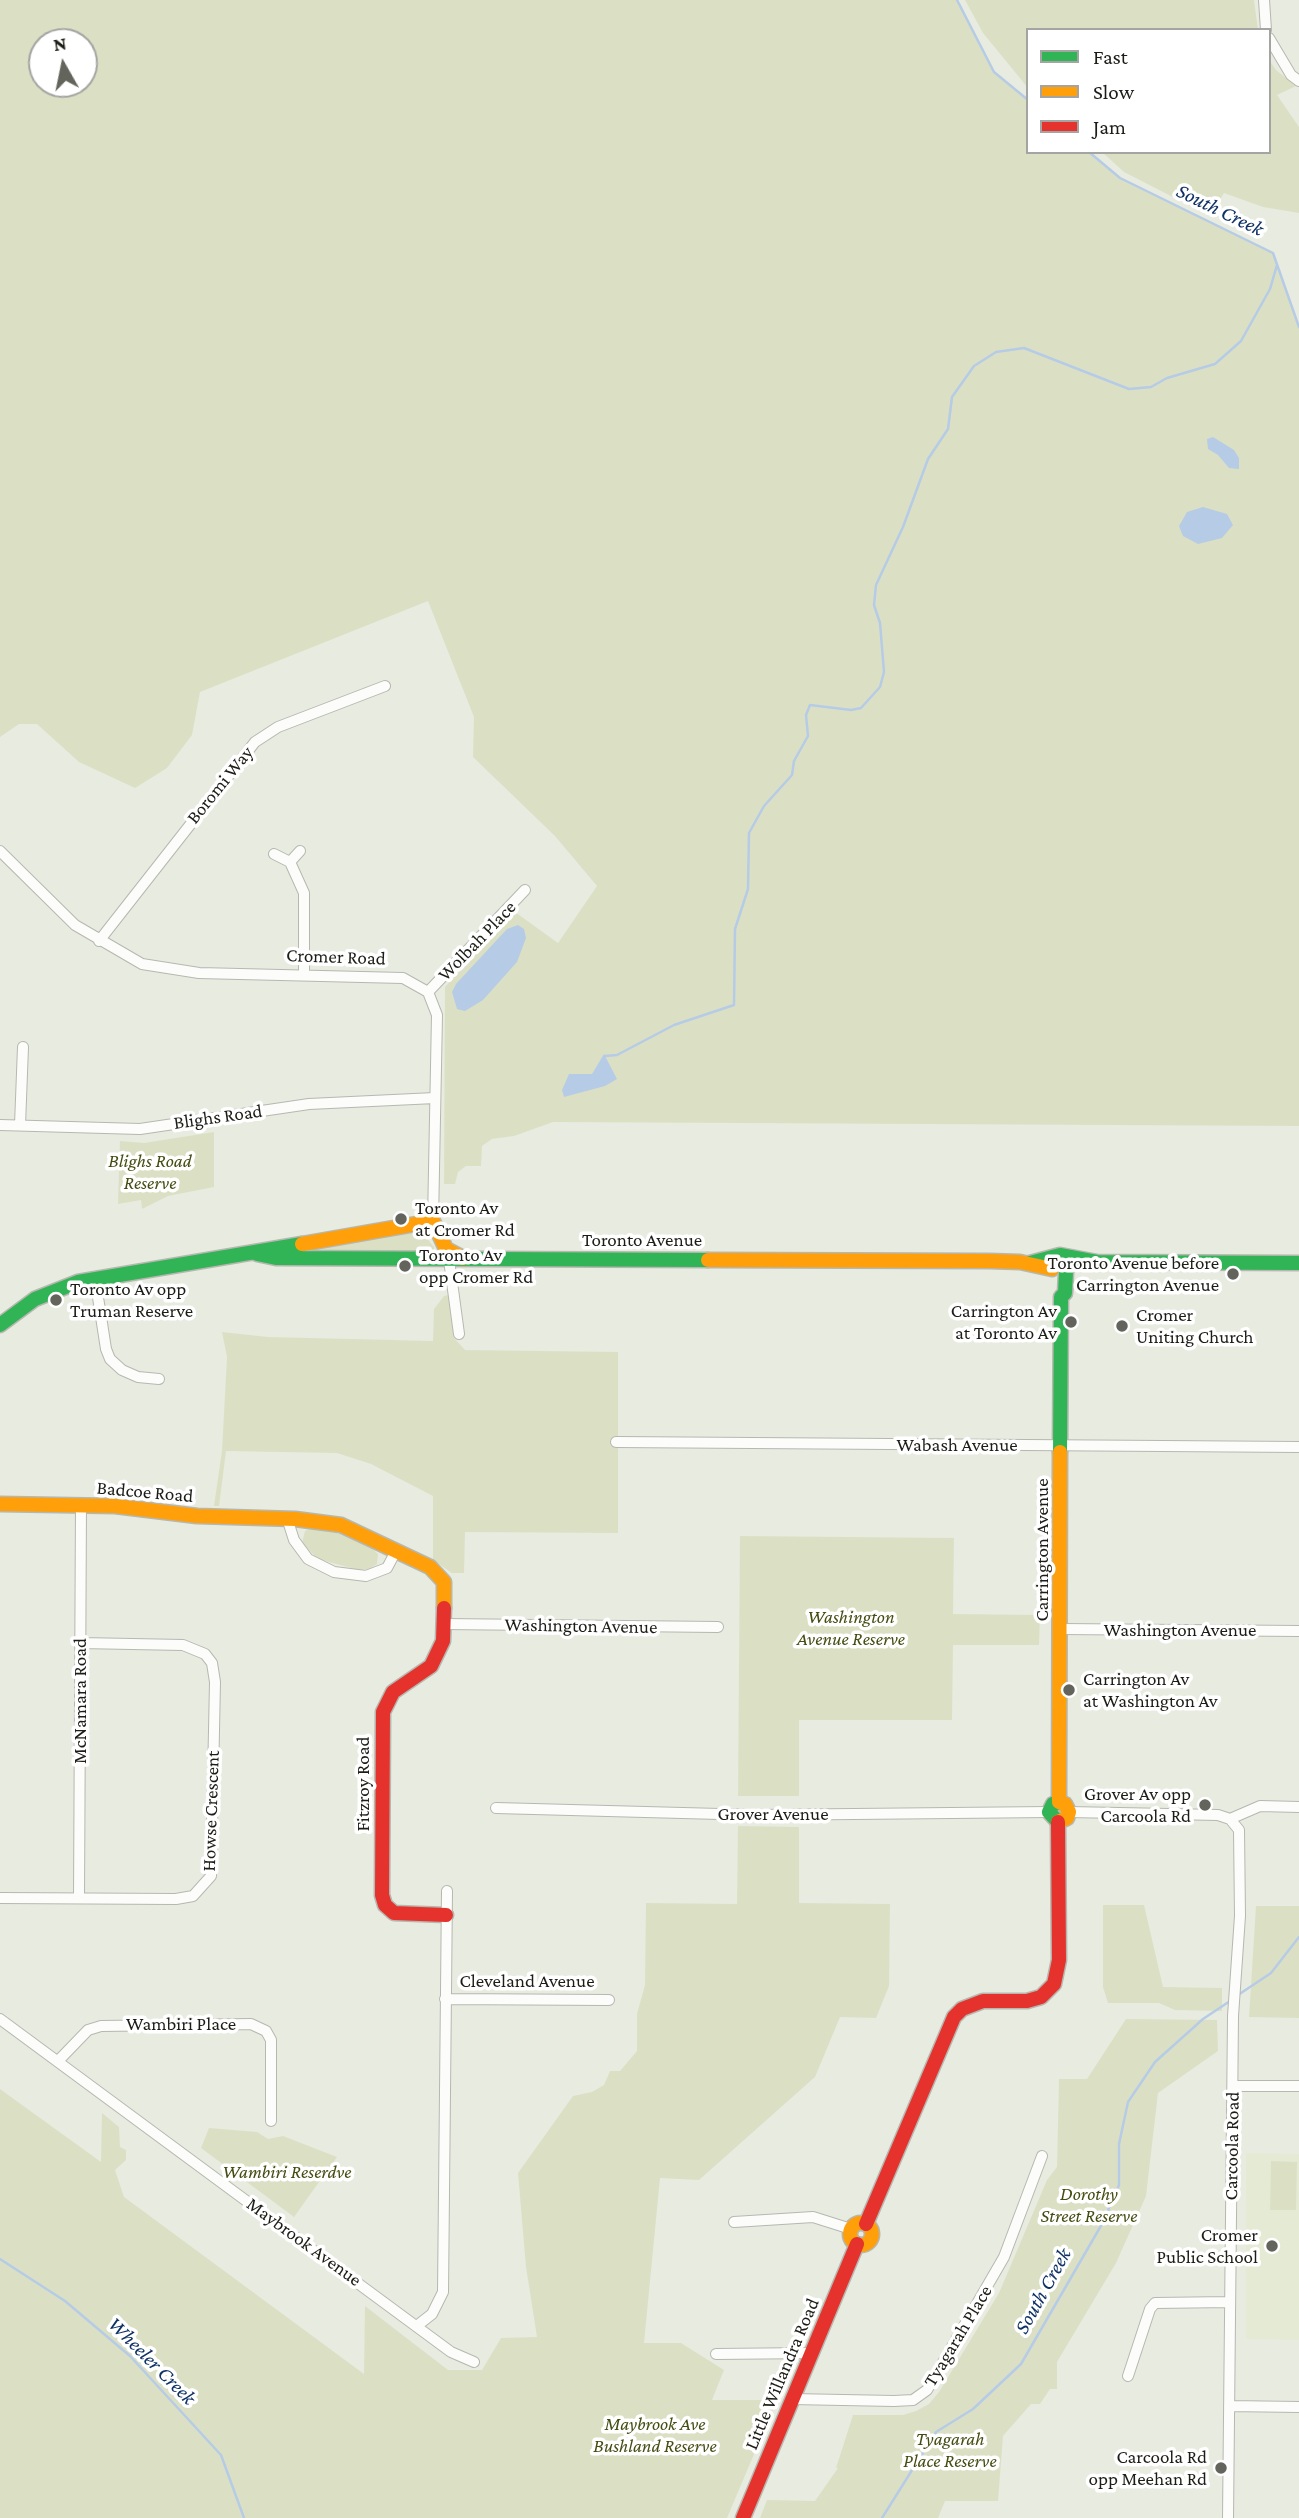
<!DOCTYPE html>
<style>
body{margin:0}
#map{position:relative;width:1299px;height:2518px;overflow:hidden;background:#e8ebe0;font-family:"Crimson Pro",serif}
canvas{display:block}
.legend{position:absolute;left:1026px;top:28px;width:245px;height:126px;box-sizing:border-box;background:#fff;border:2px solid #a4a5a2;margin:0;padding:9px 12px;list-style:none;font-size:21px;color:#1c1d16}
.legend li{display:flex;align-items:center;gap:14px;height:35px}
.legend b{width:35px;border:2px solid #a4a5a2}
.north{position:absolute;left:28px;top:28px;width:70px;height:70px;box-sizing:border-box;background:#fff;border:2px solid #a4a5a2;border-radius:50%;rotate:351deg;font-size:19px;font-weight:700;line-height:28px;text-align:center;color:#1c1d16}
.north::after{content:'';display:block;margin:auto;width:24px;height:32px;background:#63655d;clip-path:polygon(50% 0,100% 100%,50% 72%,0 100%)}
</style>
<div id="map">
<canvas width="1299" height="2518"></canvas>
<ul class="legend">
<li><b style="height:9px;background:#30b455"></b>Fast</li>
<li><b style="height:9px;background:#ff9f0a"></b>Slow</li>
<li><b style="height:9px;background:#e5322d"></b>Jam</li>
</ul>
<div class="north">N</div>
</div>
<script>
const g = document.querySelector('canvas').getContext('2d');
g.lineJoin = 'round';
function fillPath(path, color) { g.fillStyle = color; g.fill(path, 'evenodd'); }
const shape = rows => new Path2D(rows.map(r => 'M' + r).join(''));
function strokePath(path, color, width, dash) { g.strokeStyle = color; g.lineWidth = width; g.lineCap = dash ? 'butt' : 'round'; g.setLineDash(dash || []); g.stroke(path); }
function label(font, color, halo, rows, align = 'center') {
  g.font = font + ' "Crimson Pro",serif'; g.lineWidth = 7; g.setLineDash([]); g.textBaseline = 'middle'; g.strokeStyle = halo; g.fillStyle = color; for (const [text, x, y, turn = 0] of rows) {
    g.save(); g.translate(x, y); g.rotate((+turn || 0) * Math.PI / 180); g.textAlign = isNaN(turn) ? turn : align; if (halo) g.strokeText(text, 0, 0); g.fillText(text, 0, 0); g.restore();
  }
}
const built = shape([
 [1246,2153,1299,2154,1299,2340,1246,2339]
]);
const green = shape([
 [0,0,957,0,993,70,1028,100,1028,152,1089,152,1120,179,1273,253,1299,327,1299,1126,553,1122,514,1136,492,1139,482,1146,481,1166,466,1166,458,1172,455,1184,444,1184,445,987,515,912,558,943,597,886,555,836,473,757,474,717,428,601,200,692,192,735,167,768,135,788,79,762,37,724,19,724,0,737],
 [42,42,84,42,84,84,42,84],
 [965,0,1254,0,1258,30,1028,30,1028,88,983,33],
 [1269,60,1276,70,1296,86,1277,95,1299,127,1299,213,1263,207,1224,193,1210,216,1124,172,1102,152,1269,152],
 [214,1132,214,1187,168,1196,142,1209,141,1200,118,1204,120,1141,144,1143],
 [420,1230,434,1247,434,1254,273,1252],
 [449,1295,454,1338,465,1350,618,1352,618,1533,465,1532,464,1573,452,1573,433,1560,433,1496,371,1464,337,1453,226,1451,219,1506,214,1506,222,1451,227,1357,222,1332,268,1337,433,1341,434,1309,444,1296],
 [313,1527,339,1532,367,1544,378,1554,377,1564,369,1569,355,1569,318,1559,302,1543,305,1531],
 [740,1536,954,1538,953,1614,1040,1615,1039,1645,953,1645,952,1720,799,1720,799,1796,738,1796],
 [738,1826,799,1827,799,1903,890,1904,889,1986,876,2018,840,2017,815,2077,699,2180,660,2178,644,2343,681,2343,724,2370,712,2400,777,2400,727,2518,0,2518,0,2089,101,2162,102,2113,119,2127,120,2147,126,2150,126,2160,115,2170,124,2197,364,2374,365,2306,448,2370,482,2370,501,2338,537,2337,526,2267,518,2173,573,2096,592,2092,604,2085,610,2071,620,2071,637,2051,637,2014,645,1985,646,1903,737,1904],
 [1103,1905,1144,1905,1163,1987,1222,1988,1222,2011,1175,2010,1159,2003,1108,2003,1103,1987],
 [1256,1906,1299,1906,1299,2018,1249,2017],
 [1126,2019,1217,2020,1218,2051,1158,2093,1146,2196,1116,2263,1057,2362,1057,2389,1050,2389,1040,2404,1031,2404,1003,2436,998,2501,945,2501,938,2518,760,2518,767,2500,815,2501,838,2468,836,2468,853,2415,903,2415,916,2411,929,2404,939,2392,999,2293,1047,2180,1057,2167,1059,2079,1087,2079],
 [209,2128,257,2132,268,2139,283,2136,337,2157,294,2217,201,2148],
 [1271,2161,1297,2162,1296,2210,1270,2210]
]);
const water = shape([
 [1213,437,1234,450,1239,458,1239,469,1229,468,1218,455,1208,449,1207,439],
 [1203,507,1227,514,1233,525,1222,538,1198,544,1183,536,1179,526,1187,512],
 [518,925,524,929,526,938,517,962,483,1000,465,1011,457,1009,452,992,456,984,507,929],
 [604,1054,617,1079,605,1086,564,1097,562,1090,569,1074,592,1074]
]);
const stream = shape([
 [957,0,994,72,1028,100],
 [1089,152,1120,178,1273,253,1299,327],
 [605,1056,617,1055,674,1025,734,1005,735,929,748,889,749,833,764,806,792,775,794,761,808,736,806,715,810,705,851,710,861,708,880,687,884,672,880,623,874,605,876,585,903,527,928,459,948,429,952,397,974,366,996,352,1024,348,1129,389,1151,387,1167,378,1215,364,1241,341,1270,289,1277,265],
 [1238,1995,1271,1973,1299,1937],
 [0,2259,65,2301,130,2356,221,2455,244,2518],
 [882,2518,936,2432,973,2409,1021,2364,1102,2224,1119,2185,1119,2144,1128,2102,1155,2062,1203,2019,1230,2001]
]);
const street = shape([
 [1264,0,1266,30],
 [1269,38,1291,75,1299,81],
 [0,851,75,925,142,964,199,973,403,978,428,992,437,1015,433,1221],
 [274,854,290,862,304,893,304,974],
 [290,862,300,851],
 [99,941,255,742,278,727,385,686],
 [428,992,525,890],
 [0,1125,140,1129,309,1104,435,1098],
 [20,1125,23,1047],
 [449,1260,459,1334],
 [95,1278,106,1349,110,1359,122,1370,138,1377,159,1379],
 [616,1442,1299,1447],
 [287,1518,294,1540,308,1559,334,1572,366,1576,387,1568,396,1551],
 [444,1624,718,1627],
 [1061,1629,1299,1631],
 [496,1808,757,1815,1049,1812],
 [1069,1812,1218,1815,1230,1819,1239,1830,1240,1916,1233,2016,1228,2518],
 [1230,1819,1260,1806,1299,1807],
 [0,1898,176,1899,193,1896,211,1876,215,1682,212,1663,205,1654,183,1645,81,1643],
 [79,1898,81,1505],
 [445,1999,609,2000],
 [0,2019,451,2352,474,2362],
 [58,2061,88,2030,101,2026,251,2024,266,2031,271,2040,271,2121],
 [1233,2086,1299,2086],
 [734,2222,813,2217,851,2229],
 [418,2325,432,2314,443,2292,447,1891],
 [716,2354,812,2353],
 [1128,2376,1150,2309,1155,2303,1230,2302],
 [792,2399,894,2401,913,2400,927,2390,1004,2257,1042,2156],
 [1229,2406,1299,2407]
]);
const fast = shape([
 [257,1254,276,1258,708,1260],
 [1030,1263,1060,1255,1097,1262,1299,1263],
 [0,1325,35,1299,78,1282,302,1244],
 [1060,1452,1061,1297,1065,1293,1066,1272],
 [1058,1822,1049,1812,1053,1804,1059,1802]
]);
const slow = shape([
 [302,1244,433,1221,446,1249,463,1258],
 [708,1260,989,1261,1020,1262,1052,1269],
 [0,1504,115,1506,197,1516,295,1519,341,1525,430,1567,444,1582,444,1608],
 [1059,1802,1060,1452],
 [1058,1822,1067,1818,1069,1812,1065,1804,1059,1802],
 '850 2234a11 11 0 1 1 22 0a11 11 0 1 1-22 0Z'
]);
const jam = shape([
 [444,1608,443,1641,431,1666,393,1692,383,1712,382,1895,385,1905,394,1913,446,1915],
 [866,2224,954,2017,962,2009,983,2001,1027,2001,1041,1997,1054,1984,1059,1960,1058,1822],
 [743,2518,857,2244]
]);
const markers = [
 [401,1219,7,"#63655d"],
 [405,1266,7,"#63655d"],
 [1233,1274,7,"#63655d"],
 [56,1300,7,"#63655d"],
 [1071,1322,7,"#63655d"],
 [1122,1326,7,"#63655d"],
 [1069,1690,7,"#63655d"],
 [1205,1805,7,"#63655d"],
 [1272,2246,7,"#63655d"],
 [1221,2468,7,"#63655d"]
];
const streetNames = [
 ["Boromi Way",220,785,-51],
 ["Wolbah Place",477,941,-46],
 ["Cromer Road",336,957,2],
 ["Blighs Road",218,1117,-8],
 ["Toronto Avenue",642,1240],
 ["Wabash Avenue",957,1445],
 ["Badcoe Road",145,1492,5],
 ["Carrington Avenue",1042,1550,-90],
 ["Washington Avenue",581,1626,1],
 ["Washington Avenue",1180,1630],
 ["McNamara Road",80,1701,-90],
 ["Fitzroy Road",363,1784,-90],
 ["Howse Crescent",211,1811,-88],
 ["Grover Avenue",773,1814],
 ["Cleveland Avenue",527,1981],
 ["Wambiri Place",181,2024],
 ["Carcoola Road",1232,2146,-89],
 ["Maybrook Avenue",304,2242,36],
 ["Tyagarah Place",958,2336,-59],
 ["Little Willandra Road",782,2374,-67]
];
const parkNames = [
 ["Blighs Road",150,1161],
 ["Reserve",150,1183],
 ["Washington",851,1617],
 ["Avenue Reserve",851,1639],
 ["Wambiri Reserdve",287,2172],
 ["Dorothy",1089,2194],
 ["Street Reserve",1089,2216],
 ["Maybrook Ave",655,2424],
 ["Bushland Reserve",655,2446],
 ["Tyagarah",950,2439],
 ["Place Reserve",950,2461]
];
const poiNames = [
 ["Toronto Av",415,1208],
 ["at Cromer Rd",415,1230],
 ["Toronto Av",419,1255],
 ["opp Cromer Rd",419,1277],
 ["Toronto Avenue before",1219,1263,"right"],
 ["Carrington Avenue",1219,1285,"right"],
 ["Toronto Av opp",70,1289],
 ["Truman Reserve",70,1311],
 ["Carrington Av",1057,1311,"right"],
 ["at Toronto Av",1057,1333,"right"],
 ["Cromer",1136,1315],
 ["Uniting Church",1136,1337],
 ["Carrington Av",1083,1679],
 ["at Washington Av",1083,1701],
 ["Grover Av opp",1191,1794,"right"],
 ["Carcoola Rd",1191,1816,"right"],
 ["Cromer",1258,2235,"right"],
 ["Public School",1258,2257,"right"],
 ["Carcoola Rd",1207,2457,"right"],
 ["opp Meehan Rd",1207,2479,"right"]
];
const waterNames = [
 ["South Creek",1220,210,26],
 ["South Creek",1043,2291,-61],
 ["Wheeler Creek",152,2361,45]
];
fillPath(built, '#e5ead5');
fillPath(green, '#dbe0c5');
fillPath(water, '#b6cbe6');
strokePath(stream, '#b6cbe6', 2.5);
strokePath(street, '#b6b8b0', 12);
strokePath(fast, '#b6b8b0', 17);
strokePath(slow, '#b6b8b0', 17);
strokePath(jam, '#b6b8b0', 17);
strokePath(street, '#fcfcfa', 10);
strokePath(fast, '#30b455', 14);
strokePath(slow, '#ff9f0a', 14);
strokePath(jam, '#e5322d', 14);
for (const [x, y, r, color] of markers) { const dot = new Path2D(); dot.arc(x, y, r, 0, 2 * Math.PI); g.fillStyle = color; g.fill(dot); strokePath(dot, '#fff', 2.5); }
label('19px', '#1c1d16', '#fff', streetNames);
label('italic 19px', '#454c12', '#fff', parkNames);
label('19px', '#1c1d16', '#fff', poiNames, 'left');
label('italic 21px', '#0f3165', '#fff', waterNames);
</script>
